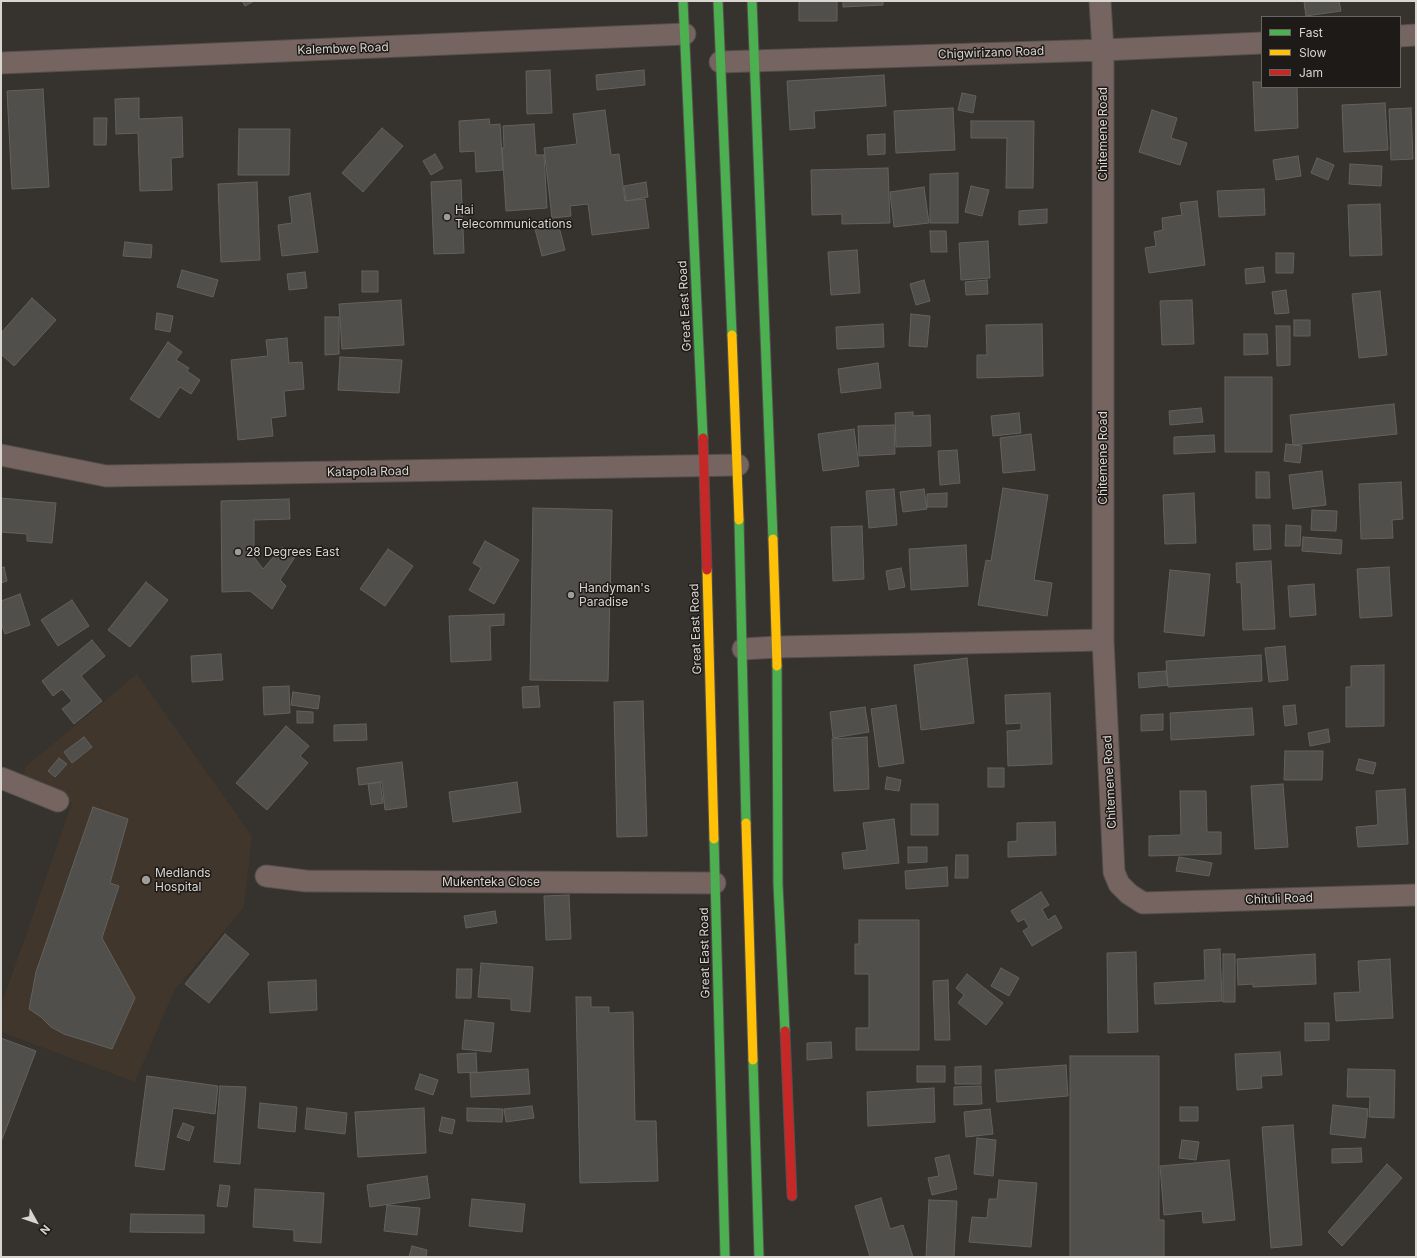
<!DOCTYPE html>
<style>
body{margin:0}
#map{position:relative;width:1417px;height:1258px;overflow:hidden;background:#36322e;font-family:Inter,sans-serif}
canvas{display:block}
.frame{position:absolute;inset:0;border:2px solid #d9d5d1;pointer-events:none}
.legend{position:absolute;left:1261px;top:16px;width:140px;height:72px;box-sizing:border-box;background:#1d1a17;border:1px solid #686561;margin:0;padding:5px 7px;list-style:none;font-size:12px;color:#d9d5d1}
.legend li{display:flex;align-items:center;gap:8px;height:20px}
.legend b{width:20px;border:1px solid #686561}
.north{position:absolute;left:16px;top:1202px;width:40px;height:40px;-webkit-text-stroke:3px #1d1a17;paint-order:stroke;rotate:130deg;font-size:11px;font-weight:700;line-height:16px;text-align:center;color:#d9d5d1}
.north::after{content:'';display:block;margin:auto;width:14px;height:18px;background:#d9d5d1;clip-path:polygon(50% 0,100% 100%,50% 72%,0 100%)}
</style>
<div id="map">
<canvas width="1417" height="1258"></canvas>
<div class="frame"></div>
<ul class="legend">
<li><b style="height:5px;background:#4caf50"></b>Fast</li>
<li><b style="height:5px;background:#ffc107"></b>Slow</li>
<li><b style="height:5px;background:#c62828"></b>Jam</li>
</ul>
<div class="north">N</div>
</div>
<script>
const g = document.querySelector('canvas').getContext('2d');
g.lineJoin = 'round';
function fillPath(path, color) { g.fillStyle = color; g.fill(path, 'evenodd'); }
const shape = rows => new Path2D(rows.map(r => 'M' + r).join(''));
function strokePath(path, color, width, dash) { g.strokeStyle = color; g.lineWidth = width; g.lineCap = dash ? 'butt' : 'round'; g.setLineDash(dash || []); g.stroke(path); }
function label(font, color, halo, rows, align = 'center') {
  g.font = font + ' Inter,sans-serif'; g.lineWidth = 3; g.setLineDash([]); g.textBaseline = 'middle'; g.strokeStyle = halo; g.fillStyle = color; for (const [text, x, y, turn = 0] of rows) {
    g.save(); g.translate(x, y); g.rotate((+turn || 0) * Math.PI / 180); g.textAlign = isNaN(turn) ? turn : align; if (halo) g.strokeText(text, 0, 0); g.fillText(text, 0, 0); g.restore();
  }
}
const built = shape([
 [137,674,252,836,244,907,174,991,135,1082,1,1032,1,1006,72,803,22,779,25,771,24,768]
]);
const building = shape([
 [242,1,254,1,245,6,242,1],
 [799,1,837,1,837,21,799,21,799,1],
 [843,1,883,1,883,5,843,7,843,1],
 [1314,1,1339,1,1341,11,1306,16,1304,2,1314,1],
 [550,70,552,113,527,114,526,71,550,70],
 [644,70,645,85,597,90,596,75,644,70],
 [884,75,886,106,814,111,815,128,790,130,787,81,884,75],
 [1253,82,1262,82,1262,87,1297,87,1298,128,1255,131,1253,82],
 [43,89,49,187,12,189,7,91,43,89],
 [962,93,976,96,973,113,958,110,962,93],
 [139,98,139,119,182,117,183,157,171,158,172,190,140,191,138,133,116,134,115,99,139,98],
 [1385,103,1388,150,1344,152,1342,105,1385,103],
 [953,108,955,150,896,153,894,111,953,108],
 [1411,108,1413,159,1391,160,1389,109,1411,108],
 [605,110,611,155,619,154,625,201,645,199,649,228,592,235,588,204,570,206,571,216,552,218,544,148,577,144,573,114,605,110],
 [1152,110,1177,118,1171,138,1187,143,1180,165,1139,152,1152,110],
 [94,118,107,118,106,145,94,145,94,118],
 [489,119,490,125,500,124,503,170,476,172,475,151,460,152,459,121,489,119],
 [971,121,1034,121,1033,188,1006,188,1007,138,971,138,971,121],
 [534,124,536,155,544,155,547,208,506,211,502,148,504,148,503,126,534,124],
 [382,128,403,146,363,192,342,173,382,128],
 [239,129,290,129,289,175,238,175,239,129],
 [885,134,885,154,868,155,867,135,885,134],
 [435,154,443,168,431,175,423,161,435,154],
 [1298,156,1301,176,1276,180,1273,160,1298,156],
 [1317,158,1334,165,1328,180,1311,173,1317,158],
 [1350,164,1382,166,1381,186,1349,184,1350,164],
 [888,168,890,223,842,224,842,214,812,215,811,170,888,168],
 [958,173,958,223,930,223,930,174,958,173],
 [461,180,464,253,434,254,431,182,461,180],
 [257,182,260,260,221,262,218,184,257,182],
 [646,182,648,197,626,201,624,186,646,182],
 [971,186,989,190,982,216,965,212,971,186],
 [924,187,929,223,894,227,890,192,924,187],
 [1264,189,1265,215,1219,217,1217,191,1264,189],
 [310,193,318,252,282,256,278,225,292,223,289,197,310,193],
 [1197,201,1205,265,1149,273,1145,248,1156,246,1154,232,1163,230,1162,218,1182,215,1180,203,1197,201],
 [1380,204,1382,255,1350,256,1348,205,1380,204],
 [1047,209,1047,223,1019,225,1019,211,1047,209],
 [558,223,565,250,542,256,535,229,558,223],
 [930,231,946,231,947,252,931,252,930,231],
 [988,241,990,278,961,280,959,243,988,241],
 [125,242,152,245,151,258,123,256,125,242],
 [857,250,860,293,831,295,828,252,857,250],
 [1276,253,1294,253,1293,273,1276,273,1276,253],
 [1263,267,1265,282,1246,284,1245,269,1263,267],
 [182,270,218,280,213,297,177,287,182,270],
 [362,271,378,271,378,292,362,292,362,271],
 [305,272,307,288,289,290,287,274,305,272],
 [924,280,930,301,916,305,910,284,924,280],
 [987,280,988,294,966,295,965,282,987,280],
 [1286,290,1289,313,1275,314,1272,292,1286,290],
 [1380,291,1387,355,1359,358,1352,294,1380,291],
 [32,298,56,320,14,366,1,354,1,333,32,298],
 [401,300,404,345,342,349,339,304,401,300],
 [1192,300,1194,344,1162,345,1160,301,1192,300],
 [157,313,173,316,170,332,155,329,157,313],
 [911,314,930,316,927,347,909,346,911,314],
 [325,317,339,317,339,354,325,355,325,317],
 [1294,320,1310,320,1310,336,1294,336,1294,320],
 [883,324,884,347,837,349,836,327,883,324],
 [1042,324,1043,376,977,378,977,355,987,355,986,325,1042,324],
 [1276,326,1290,326,1290,365,1277,366,1276,326],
 [1244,334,1267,334,1268,354,1244,355,1244,334],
 [287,338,289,363,302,362,304,389,284,391,286,416,271,418,273,436,238,440,231,360,268,356,266,340,287,338],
 [168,342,182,352,176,360,189,368,187,371,200,380,191,394,180,387,159,418,130,399,168,342],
 [340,357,402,360,399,393,338,390,340,357],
 [878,363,881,388,841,393,838,369,878,363],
 [1225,377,1272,377,1272,452,1225,452,1225,377],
 [1394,404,1397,434,1293,445,1290,415,1394,404],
 [1201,408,1203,422,1170,425,1169,411,1201,408],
 [913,412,913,416,930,415,931,446,896,447,895,413,913,412],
 [1019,413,1021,433,993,436,991,416,1019,413],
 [894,425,895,454,859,456,858,426,894,425],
 [854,429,859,466,823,471,818,434,854,429],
 [1031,434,1035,470,1003,473,1000,438,1031,434],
 [1214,435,1215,452,1174,454,1174,437,1214,435],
 [1286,444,1302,446,1300,463,1284,461,1286,444],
 [957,450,960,483,940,485,938,451,957,450],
 [1322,471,1326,505,1293,509,1289,475,1322,471],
 [1256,472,1269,472,1270,498,1256,498,1256,472],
 [1401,482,1403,519,1392,520,1393,538,1361,539,1359,484,1401,482],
 [1003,488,1048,495,1034,580,1052,583,1047,616,978,605,986,560,991,561,1003,488],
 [894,489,897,525,869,528,866,491,894,489],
 [924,489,927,509,903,512,900,492,924,489],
 [947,493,947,507,927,507,927,494,947,493],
 [1194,493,1196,543,1165,544,1163,495,1194,493],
 [1,498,56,503,52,543,27,541,27,534,1,532,1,498],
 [289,499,290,519,254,520,254,557,263,569,282,547,295,557,280,580,286,586,272,609,250,591,222,592,221,501,289,499],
 [533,508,612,510,608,681,530,680,533,508],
 [1312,510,1337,511,1336,531,1311,530,1312,510],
 [1253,525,1270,525,1271,549,1254,550,1253,525],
 [1286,525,1301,526,1300,546,1285,546,1286,525],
 [862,526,864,579,833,581,831,527,862,526],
 [1303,537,1342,540,1341,554,1302,551,1303,537],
 [485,541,519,560,494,604,469,590,481,568,473,563,485,541],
 [966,545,968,586,911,590,909,549,966,545],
 [388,549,413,566,385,606,360,589,388,549],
 [1271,561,1275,629,1243,630,1241,582,1237,583,1236,563,1271,561],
 [4,567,7,581,1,583,1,568,4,567],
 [1389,567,1392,616,1360,618,1357,569,1389,567],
 [901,568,905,587,889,590,886,571,901,568],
 [1170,570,1210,574,1204,636,1164,632,1170,570],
 [146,582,168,600,130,647,108,630,146,582],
 [1314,584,1316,615,1290,617,1288,586,1314,584],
 [20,594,30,625,5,634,1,623,1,601,20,594],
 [72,600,89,626,58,646,41,620,72,600],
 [504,614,504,625,490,626,491,660,451,662,449,616,504,614],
 [92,640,105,656,81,676,102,701,74,724,62,709,72,701,62,689,53,696,42,681,92,640],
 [1285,646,1288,680,1269,682,1265,648,1285,646],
 [221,654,223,680,192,682,191,656,221,654],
 [1261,655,1262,681,1168,687,1166,661,1261,655],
 [967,658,974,723,921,730,914,665,967,658],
 [1384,665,1384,726,1346,727,1346,687,1351,687,1351,666,1384,665],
 [1166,671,1168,685,1139,688,1138,673,1166,671],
 [289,686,290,713,264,715,263,687,289,686],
 [538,686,540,707,523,708,522,687,538,686],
 [293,692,320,696,318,709,291,705,293,692],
 [1050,693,1052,764,1008,766,1007,731,1021,730,1021,723,1006,724,1005,695,1050,693],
 [643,701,647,836,617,837,614,702,643,701],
 [896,705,904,763,879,767,871,709,896,705],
 [1295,705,1297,724,1285,726,1283,706,1295,705],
 [865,707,869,732,833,738,830,712,865,707],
 [1252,708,1254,735,1171,740,1170,713,1252,708],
 [297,711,313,712,313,723,297,723,297,711],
 [1163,714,1163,730,1141,731,1141,715,1163,714],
 [366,724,367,740,334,741,334,725,366,724],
 [286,726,309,746,300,756,308,763,267,810,236,783,286,726],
 [1328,729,1330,742,1310,746,1308,733,1328,729],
 [84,737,92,747,72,763,64,752,84,737],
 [867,737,869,789,834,791,832,739,867,737],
 [1285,751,1323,751,1322,780,1284,780,1285,751],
 [59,758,67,764,55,777,48,771,59,758],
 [1359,759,1376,763,1373,774,1356,770,1359,759],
 [402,762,407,807,385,810,382,782,359,785,357,768,402,762],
 [988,768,1004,768,1004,787,988,787,988,768],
 [887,777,901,780,899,791,885,789,887,777],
 [380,782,383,803,371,805,368,784,380,782],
 [517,782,521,812,453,822,449,792,517,782],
 [1283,784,1288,847,1255,849,1251,786,1283,784],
 [1405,789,1408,844,1358,847,1356,827,1378,825,1376,791,1405,789],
 [1180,791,1206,791,1207,832,1221,832,1221,854,1149,856,1149,836,1181,835,1180,791],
 [911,804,938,804,938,835,911,835,911,804],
 [93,807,128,819,110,883,119,886,102,938,135,998,112,1049,64,1034,51,1027,41,1017,29,1009,36,972,93,807],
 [894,819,899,863,844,869,842,853,867,850,863,823,894,819],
 [1055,822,1056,855,1008,857,1008,842,1017,841,1017,823,1055,822],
 [908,847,927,847,927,862,908,863,908,847],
 [956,855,968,855,968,878,955,878,956,855],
 [1179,857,1212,863,1209,876,1176,871,1179,857],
 [947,867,948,886,906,889,905,871,947,867],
 [1041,892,1049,905,1042,909,1048,920,1055,915,1062,928,1032,946,1023,931,1029,927,1024,919,1018,922,1011,911,1041,892],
 [569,895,571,939,546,940,544,896,569,895],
 [495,911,497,923,466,928,464,916,495,911],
 [859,920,919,920,919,1050,856,1050,856,1028,869,1028,869,974,855,974,855,944,859,944,859,920],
 [225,934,249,954,209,1003,185,984,225,934],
 [1220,949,1222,1001,1155,1004,1154,983,1205,980,1204,950,1220,949],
 [1136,952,1138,1032,1108,1033,1107,953,1136,952],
 [1223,954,1235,954,1235,1002,1223,1002,1223,954],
 [1315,954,1316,984,1253,987,1253,984,1238,985,1237,959,1315,954],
 [1390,959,1393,1018,1336,1021,1334,993,1360,992,1358,961,1390,959],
 [481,963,533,967,530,1012,511,1010,511,999,478,997,481,963],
 [1001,968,1019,978,1009,996,991,986,1001,968],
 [457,969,472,969,471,998,456,998,457,969],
 [967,974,1003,1003,986,1025,958,1003,964,995,956,988,967,974],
 [316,980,317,1010,270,1013,268,982,316,980],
 [948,980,950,1040,935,1040,933,981,948,980],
 [576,997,591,997,591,1007,609,1007,609,1013,633,1012,635,1121,656,1121,658,1181,580,1183,576,997],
 [465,1020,494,1023,491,1052,462,1049,465,1020],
 [1305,1023,1329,1023,1329,1040,1305,1041,1305,1023],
 [1,1038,36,1051,1,1142,1,1038],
 [831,1042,832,1058,807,1060,807,1043,831,1042],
 [1280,1052,1282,1075,1261,1076,1262,1088,1237,1090,1235,1054,1280,1052],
 [476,1053,477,1072,458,1073,457,1054,476,1053],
 [1070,1056,1159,1056,1159,1220,1164,1220,1164,1257,1070,1257,1070,1056],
 [1066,1065,1068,1096,997,1102,995,1070,1066,1065],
 [917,1066,945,1066,945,1082,917,1082,917,1066],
 [981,1066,981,1084,955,1084,955,1067,981,1066],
 [528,1069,530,1094,471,1097,470,1073,528,1069],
 [1348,1069,1395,1070,1394,1118,1369,1117,1370,1097,1347,1097,1348,1069],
 [420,1074,438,1080,433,1095,415,1089,420,1074],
 [147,1076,218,1086,215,1114,173,1108,164,1170,135,1166,147,1076],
 [220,1086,246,1087,240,1164,214,1162,220,1086],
 [981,1086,982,1104,954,1105,954,1087,981,1086],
 [934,1088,935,1122,868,1126,867,1092,934,1088],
 [260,1103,297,1107,295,1132,258,1128,260,1103],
 [1333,1105,1368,1109,1365,1138,1330,1134,1333,1105],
 [532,1106,534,1118,506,1122,504,1109,532,1106],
 [1180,1107,1198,1107,1198,1121,1180,1121,1180,1107],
 [307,1108,347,1113,345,1134,305,1129,307,1108],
 [424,1108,426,1153,358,1157,355,1112,424,1108],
 [467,1108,503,1109,502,1122,467,1121,467,1108],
 [990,1109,993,1134,966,1137,964,1112,990,1109],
 [442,1117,455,1120,452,1134,439,1131,442,1117],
 [183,1123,194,1127,189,1141,177,1137,183,1123],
 [1293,1125,1302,1245,1271,1248,1262,1127,1293,1125],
 [977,1138,996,1140,993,1176,974,1174,977,1138],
 [1182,1140,1199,1142,1196,1160,1179,1158,1182,1140],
 [1361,1148,1362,1162,1332,1163,1332,1149,1361,1148],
 [949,1155,957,1189,932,1195,928,1178,939,1176,935,1158,949,1155],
 [1229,1160,1235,1220,1203,1223,1202,1211,1164,1215,1160,1166,1229,1160],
 [1387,1164,1402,1178,1342,1246,1328,1232,1387,1164],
 [427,1176,430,1198,370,1207,367,1185,427,1176],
 [999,1180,1037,1183,1031,1247,969,1242,972,1217,987,1218,989,1199,997,1199,999,1180],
 [220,1185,230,1186,227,1207,217,1206,220,1185],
 [255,1189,324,1193,321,1243,294,1241,294,1230,253,1227,255,1189],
 [881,1198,890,1229,903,1225,913,1257,870,1257,855,1206,881,1198],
 [472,1199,525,1204,522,1232,469,1226,472,1199],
 [929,1200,957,1201,954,1257,926,1257,929,1200],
 [387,1205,420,1208,417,1235,384,1231,387,1205],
 [131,1214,204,1215,204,1233,130,1232,131,1214],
 [412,1246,427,1250,426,1257,409,1257,412,1246]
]);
const street = shape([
 [1100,1,1103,50,1103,640,1114,872,1119,884,1129,894,1143,903,1416,895],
 [1400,36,1416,35],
 [720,62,1103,50,1262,43],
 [1,63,685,34],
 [1,455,106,476,738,465],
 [743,649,777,647,1103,640],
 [1,778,58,801],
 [266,876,306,881,715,883]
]);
const fast = shape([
 [683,1,703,438],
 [718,1,732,335],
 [752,1,773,539],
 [739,520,746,823],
 [777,666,778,884,785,1031],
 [714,839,725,1257],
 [753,1060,759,1257]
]);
const slow = shape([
 [732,335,739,520],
 [773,539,777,666],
 [707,570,714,839],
 [746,823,753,1060]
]);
const jam = shape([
 [703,438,707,570],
 [785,1031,792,1196]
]);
const markers = [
 [447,217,4,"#a09c98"],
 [238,552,4,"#a09c98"],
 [571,595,4,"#a09c98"],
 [146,880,5,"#a09c98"]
];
const streetNames = [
 ["Kalembwe Road",343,49,-2],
 ["Chigwirizano Road",991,53,-2],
 ["Chitemene Road",1103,134,-90],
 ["Great East Road",685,306,-93],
 ["Chitemene Road",1103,458,-90],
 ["Katapola Road",368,472,-1],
 ["Great East Road",696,629,-92],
 ["Chitemene Road",1110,782,-93],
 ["Mukenteka Close",491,882],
 ["Chituli Road",1279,899,-2],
 ["Great East Road",705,953,-91]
];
const poiNames = [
 ["Hai",455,210],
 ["Telecommunications",455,224],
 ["28 Degrees East",246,552],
 ["Handyman's",579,588],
 ["Paradise",579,602],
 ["Medlands",155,873],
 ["Hospital",155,887]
];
fillPath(built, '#40362b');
fillPath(building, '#504f4b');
strokePath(building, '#63615e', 1);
strokePath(street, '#534f4c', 23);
strokePath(fast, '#534f4c', 11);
strokePath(slow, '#534f4c', 11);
strokePath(jam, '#534f4c', 11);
strokePath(street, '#766460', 21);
strokePath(fast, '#4caf50', 9);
strokePath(slow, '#ffc107', 9);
strokePath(jam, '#c62828', 9);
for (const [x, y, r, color] of markers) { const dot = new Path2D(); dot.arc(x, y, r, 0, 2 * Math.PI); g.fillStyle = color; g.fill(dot); strokePath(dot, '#1d1a17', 1.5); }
label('12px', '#d9d5d1', '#1d1a17', streetNames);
label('12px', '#d9d5d1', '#1d1a17', poiNames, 'left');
</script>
